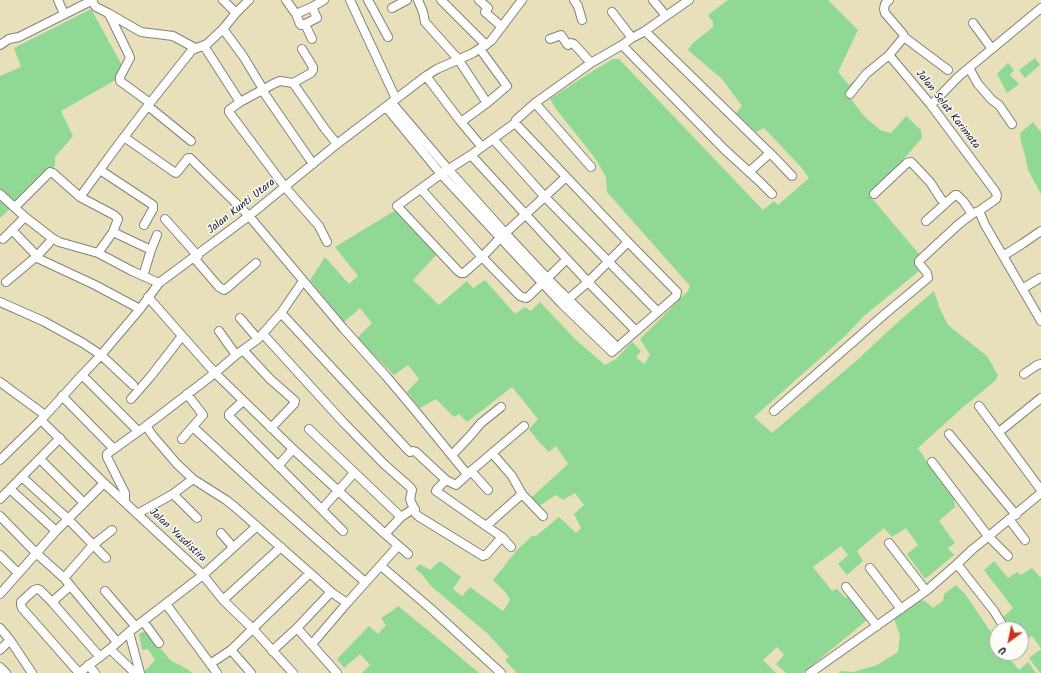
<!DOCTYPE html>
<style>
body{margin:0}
#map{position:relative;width:1041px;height:673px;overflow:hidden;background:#e7e0ba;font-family:Kalam,sans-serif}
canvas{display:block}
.north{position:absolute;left:989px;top:621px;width:40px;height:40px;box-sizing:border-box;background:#fdfcf7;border:1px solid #a5a5ac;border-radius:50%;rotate:213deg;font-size:11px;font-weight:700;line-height:16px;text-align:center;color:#22223b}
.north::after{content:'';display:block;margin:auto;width:14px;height:18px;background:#c8321e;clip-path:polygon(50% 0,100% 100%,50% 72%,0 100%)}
</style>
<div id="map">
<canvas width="1041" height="673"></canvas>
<div class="north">U</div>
</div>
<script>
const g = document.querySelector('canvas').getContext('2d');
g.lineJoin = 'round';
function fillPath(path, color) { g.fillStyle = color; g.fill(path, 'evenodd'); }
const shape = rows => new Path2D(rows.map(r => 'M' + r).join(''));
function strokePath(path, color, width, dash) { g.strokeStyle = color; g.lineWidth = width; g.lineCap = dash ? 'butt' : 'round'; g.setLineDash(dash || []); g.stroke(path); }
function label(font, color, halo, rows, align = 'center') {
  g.font = font + ' Kalam,sans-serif'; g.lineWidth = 3; g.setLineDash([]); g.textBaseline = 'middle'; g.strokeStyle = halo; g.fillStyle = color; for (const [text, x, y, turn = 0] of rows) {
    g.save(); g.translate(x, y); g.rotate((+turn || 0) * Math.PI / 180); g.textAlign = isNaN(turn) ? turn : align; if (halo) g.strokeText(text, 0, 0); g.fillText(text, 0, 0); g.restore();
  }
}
const green = shape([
 [728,0,828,0,858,30,838,72,849,85,856,79,858,81,848,95,864,116,880,130,891,133,906,116,921,130,922,138,890,175,870,196,919,254,915,266,919,271,864,316,844,337,754,417,772,433,856,361,899,321,934,291,939,307,948,325,987,356,998,375,995,381,962,408,918,448,929,465,954,495,955,507,939,521,955,543,948,548,954,555,925,579,907,554,918,545,906,528,892,537,884,528,857,551,863,561,847,575,838,564,848,555,841,546,813,567,832,591,837,589,846,598,850,596,867,620,803,673,786,673,776,664,784,655,777,647,763,660,776,673,517,673,505,660,509,657,488,634,431,586,422,574,415,569,420,564,430,570,440,561,461,577,453,589,462,596,470,587,503,611,510,600,506,593,493,580,517,550,532,536,536,536,559,517,576,533,581,528,574,514,584,505,575,493,563,500,556,495,539,506,531,498,568,464,556,446,549,452,538,441,529,429,538,419,512,387,467,422,459,414,454,417,436,399,420,408,407,392,419,379,408,365,394,375,357,338,372,323,360,308,344,322,310,280,325,257,349,284,358,276,335,247,396,210,437,254,413,280,439,305,467,281,473,288,485,280,515,314,525,307,531,311,540,302,576,340,605,365,616,359,632,342,641,351,636,357,644,364,650,355,640,339,688,291,690,286,607,192,606,177,595,158,556,109,550,99,588,74,613,59,619,59,763,210,774,201,778,205,809,178,801,167,764,128,756,132,736,113,742,106,722,79,688,50,693,43,713,27,713,22,708,15],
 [91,9,123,67,119,78,61,111,73,136,55,157,55,166,0,218,0,76,21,67,14,48],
 [1035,58,1040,65,1025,78,1019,70],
 [1008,63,1014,70,1010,75,1019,84,1007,93,997,74],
 [1033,122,1041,132,1041,194,1028,170,1025,155,1021,142,1020,133],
 [994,561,1008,578,1017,572,1021,575,1032,568,1040,577,1041,577,1041,648,1032,636,1022,642,1021,641,1021,629,1012,629,1003,617,1013,608,984,570],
 [956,585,965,594,997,641,997,653,1005,653,1019,670,1028,662,1036,673,838,673,841,671,854,672,877,665,898,652,900,636,894,618,917,600,925,601,933,608,943,601,944,594],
 [398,606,441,641,479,673,362,673,370,665,360,654,344,668,337,659,369,626,378,634,386,625,381,618,392,611],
 [146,631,170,660,189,670,192,673,143,673,155,660,148,649,142,650,139,634],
 [1041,649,1041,673,1040,673,1029,658]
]);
const minor = shape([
 [58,0,64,14],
 [91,0,96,7,108,13,110,16,129,55,130,58,120,77,120,81,150,103,115,149,80,197,114,215,118,219,113,232,98,253],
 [286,0,296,14,300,24,301,25,305,24,312,39],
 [350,0,396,99],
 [368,0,388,37],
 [418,0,423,12,425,22,458,59,487,103],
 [441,0,486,45],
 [479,0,488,8,485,12,502,27],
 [574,0,578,6,582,20],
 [653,0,666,16],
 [889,0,885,4,884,9,885,13,903,34,904,37,889,55,931,105,995,191,997,195,996,199,979,211,985,225,1041,321],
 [312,7,324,0],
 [392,8,407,0],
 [612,12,632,38],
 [108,13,141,32,173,36,195,48],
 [236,13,249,0],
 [296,14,312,7,317,18,305,24],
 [973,23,992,49],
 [223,29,243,56,263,89],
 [645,31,775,158,792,176],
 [904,37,948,70],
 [550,39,561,35,567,44,568,45,571,43,574,44,591,63],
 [0,45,9,39,19,37,93,0],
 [622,45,724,149,759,181,772,194],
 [204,46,240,102,275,83,280,81,293,83,311,73,313,70,313,67,302,49],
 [969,68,978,84,992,100,999,105,1012,124],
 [426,76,461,122,482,147],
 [293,83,325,129,337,144],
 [262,90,313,164],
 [850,94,866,74,889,55],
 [240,102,229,110,229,112,285,187,319,226,327,242],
 [150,103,192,50,207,44,223,29,236,13,223,0],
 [392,103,448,169,506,234,548,279,617,347],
 [535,103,591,167],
 [931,105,958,77,1041,8],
 [148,106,191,141],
 [386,107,441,174,562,304,612,352,676,296,677,292,628,242,515,123],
 [461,122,487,103,507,86,480,49],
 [124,137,174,172,176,173,178,171,188,158,190,158,249,216,343,328,386,376,413,408,467,474],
 [493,139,545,197,658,312],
 [471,155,526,215,588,282,636,331],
 [100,170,153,205,153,209,144,225],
 [749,172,770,153],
 [566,177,501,237,482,257,464,273,461,273,458,271,397,206,441,174,471,155,515,123,516,120,535,103,591,63,622,45,632,38,645,31,666,16,689,0],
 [421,189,482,257,520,296,526,298,528,297,567,259],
 [0,194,25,217,52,238,59,242,98,253,132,271,159,283],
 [874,194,907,163,911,162,930,182,941,199,944,202,947,202,955,195,957,195,964,202,972,214,976,212],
 [15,207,50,172,53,173,80,197],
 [165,219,198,256],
 [926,221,946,203],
 [12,230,37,256],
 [113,232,151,250,143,276],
 [3,239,25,217],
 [151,250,157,235],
 [1003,256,1022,244,1041,231],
 [35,257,95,285,140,309],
 [194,258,219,287,224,290,227,288,256,263],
 [303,281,281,313,258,339,236,355,215,373,146,426,153,436,177,464,193,479,226,500,235,507,310,573],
 [6,282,37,256,49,243,52,238],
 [1022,289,1040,278],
 [148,297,215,373,293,449,385,534,408,554],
 [0,302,43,321,83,343,101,355,133,385],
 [565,302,588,282,628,242],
 [281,313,407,449,410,452,413,451,416,452,446,480,456,485,471,471,524,426],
 [240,318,258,339],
 [219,331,236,355],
 [263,334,343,422,385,465,410,487,412,490,410,499,416,514,418,516,483,556,486,555,502,537,511,547],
 [243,350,270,379,295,401,294,404,271,428],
 [1024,374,1037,365,1041,364],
 [82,375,138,431],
 [0,382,45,415],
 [62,396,114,449],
 [131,399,151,376,182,336],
 [243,401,229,414,229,416,230,417,343,531],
 [979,406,1041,490],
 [774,411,886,313,928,278,927,273,919,263,919,261,959,224,972,214],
 [41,420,104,483,203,575,223,600,253,629,293,673],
 [193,427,259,488,365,582],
 [309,429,401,517],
 [999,432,1041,398],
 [949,434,1016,515],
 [182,439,203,415,187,394],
 [492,453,512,476,522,494,543,516],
 [452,455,470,436,481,423,501,407],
 [40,459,84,503],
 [0,460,41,420,82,375,101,355,140,309,159,283,249,216,337,144,426,76,437,69,473,53,491,41,522,0],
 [932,462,988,536,1008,556],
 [278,466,293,449],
 [471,471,488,490],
 [22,477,68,519,106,558],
 [446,480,437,489,436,491,486,526,522,494],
 [10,489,56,531],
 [173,494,197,518],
 [0,499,60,438],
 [125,502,125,493,107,457,107,454,146,426],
 [322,509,354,473],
 [137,514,173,494,193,479],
 [0,516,36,553,64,578,117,642],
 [1009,519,1025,540],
 [486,526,502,537],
 [221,533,233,547],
 [385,534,401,517,410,511,415,509],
 [889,543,926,591],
 [0,555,18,573],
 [957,564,994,611,1005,629],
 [381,566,430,608,501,673],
 [870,568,901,609],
 [64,578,93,545,112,530],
 [846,587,877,626],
 [105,591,136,627],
 [0,594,56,531,104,483],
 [223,600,281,547],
 [52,602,70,586],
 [347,603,398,546],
 [166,604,217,673],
 [143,621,159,643],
 [0,628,10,640,32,673],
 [297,628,337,673],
 [129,632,140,673],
 [110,649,135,673],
 [0,650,10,640],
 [272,651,297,628,331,592],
 [210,664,231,650],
 [88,665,95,673],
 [0,667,6,673],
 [79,673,110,649,129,632,203,575,257,526],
 [79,673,22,608,21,605,21,602,34,590,38,589,40,590,52,602,100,657],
 [251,673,231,650,310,573,331,592,347,603,312,644],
 [810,673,926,591,957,564,973,549,1041,493]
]);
const streetNames = [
 ["Jalan Selat Karimata",947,110,52],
 ["Jalan Kunti Utara",242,207,-38],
 ["Jalan Yusdistira",177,536,43]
];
fillPath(green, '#8fd995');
strokePath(minor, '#84817a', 10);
strokePath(minor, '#fff', 8);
label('11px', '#22223b', '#fdfcf7', streetNames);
</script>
